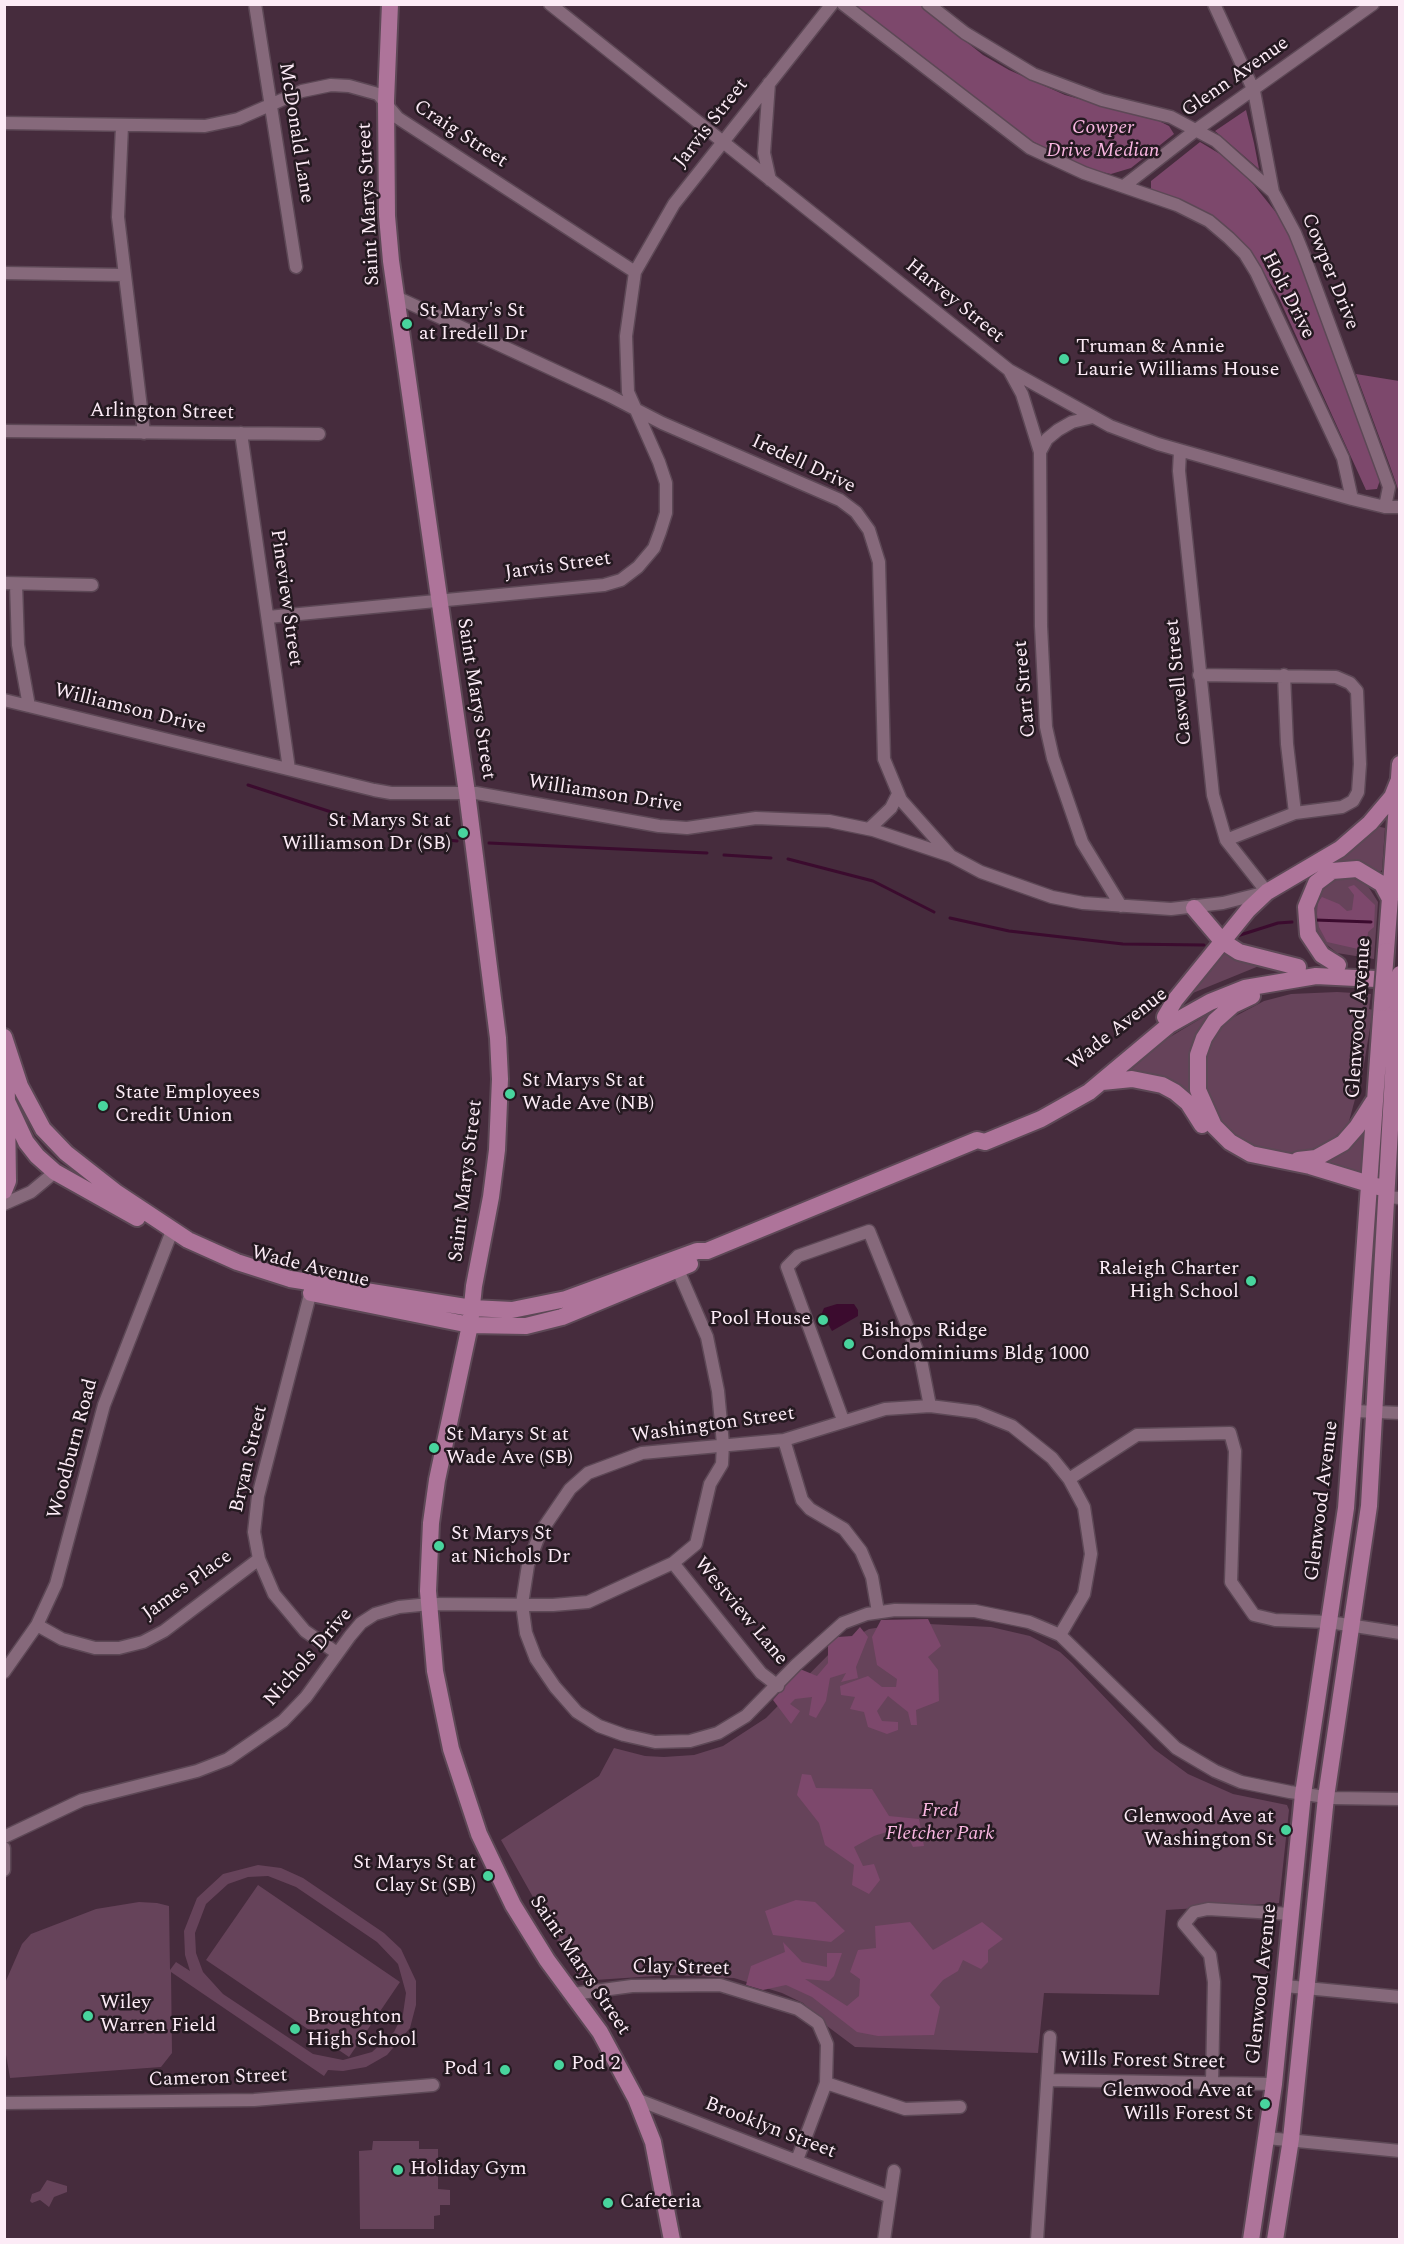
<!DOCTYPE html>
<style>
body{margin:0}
#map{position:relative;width:1404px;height:2244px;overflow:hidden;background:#462c3d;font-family:Spectral,serif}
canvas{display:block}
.frame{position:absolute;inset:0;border:6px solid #fcebf6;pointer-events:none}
</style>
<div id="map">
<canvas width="1404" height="2244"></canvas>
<div class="frame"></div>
</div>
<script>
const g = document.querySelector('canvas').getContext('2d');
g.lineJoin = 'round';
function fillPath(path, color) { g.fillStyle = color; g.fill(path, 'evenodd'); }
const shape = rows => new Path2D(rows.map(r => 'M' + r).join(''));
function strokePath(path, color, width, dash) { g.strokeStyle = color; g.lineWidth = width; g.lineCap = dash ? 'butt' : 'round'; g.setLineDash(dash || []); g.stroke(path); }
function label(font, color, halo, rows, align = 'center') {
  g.font = font + ' Spectral,serif'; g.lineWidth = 5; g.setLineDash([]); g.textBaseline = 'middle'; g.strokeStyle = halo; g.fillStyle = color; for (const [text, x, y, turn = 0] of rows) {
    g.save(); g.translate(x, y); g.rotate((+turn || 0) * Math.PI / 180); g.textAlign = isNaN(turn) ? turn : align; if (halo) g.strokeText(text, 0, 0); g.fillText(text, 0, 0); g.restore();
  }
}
const green = shape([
 [1376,826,1385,828,1382,870,1380,872,1360,861,1336,861],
 [1349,877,1366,883,1378,902,1374,959,1337,953,1326,944,1315,927,1314,910,1319,893,1336,878],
 [1219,949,1259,966,1188,995],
 [1337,992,1371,994,1369,1009,1373,1010,1363,1070,1348,1125,1329,1142,1305,1153,1294,1155,1261,1152,1226,1133,1206,1100,1205,1046,1224,1018,1232,1018,1264,1001,1291,994],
 [1215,1010,1198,1107,1126,1074,1165,1040],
 [1360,1135,1363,1136,1363,1144,1361,1171,1358,1175,1323,1163],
 [907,1623,991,1627,1030,1636,1060,1652,1072,1663,1154,1749,1188,1774,1233,1794,1287,1805,1289,1810,1279,1903,1166,1910,1159,1995,1044,1993,1038,2053,855,2047,823,2023,803,2003,782,1993,734,1978,670,1975,580,1981,501,1840,599,1776,614,1748,645,1756,664,1757,694,1755,723,1746,766,1718,835,1648,869,1629],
 [258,1865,281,1868,303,1878,384,1933,401,1949,416,1981,416,2005,410,2028,387,2055,366,2067,343,2071,328,2070,324,2076,171,1972,172,2053,161,2067,10,2078,5,2049,5,1983,22,1944,31,1934,96,1909,139,1902,157,1903,169,1906,170,1970,176,1962,190,1971,185,1955,184,1931,197,1898,223,1874],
 [268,1876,296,1887,377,1942,398,1964,406,1993,403,2014,394,2032,372,2052,343,2060,313,2054,223,1994,203,1972,196,1953,195,1933,206,1904,228,1884,248,1877],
 [258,1885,400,1982,349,2057,206,1960],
 [373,2141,419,2141,419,2149,438,2149,438,2189,450,2190,450,2205,440,2205,440,2215,434,2216,434,2229,360,2229,359,2151,372,2150],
 [47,2180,67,2186,67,2192,54,2197,49,2207,40,2200,32,2203,30,2201,32,2194,40,2191]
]);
const forest = shape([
 [854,5,920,5,983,55,1009,70,1065,95,1159,121,1169,126,1174,134,1131,168,1111,174,1087,169,1024,137],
 [1246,110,1254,143,1259,169,1215,131],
 [1200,142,1230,160,1254,185,1278,215,1292,241,1380,480,1377,489,1366,490,1278,296,1255,259,1242,243,1151,190,1151,181],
 [1356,374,1399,381,1399,492,1390,466],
 [1354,885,1375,905,1374,927,1368,932,1367,943,1358,949,1327,942,1319,927,1317,914,1318,902,1322,897,1339,904,1347,911,1352,910,1354,895,1348,887],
 [928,1619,941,1646,928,1657,938,1670,939,1701,916,1710,917,1725,911,1725,908,1712,888,1696,877,1711,882,1721,898,1722,898,1730,887,1734,868,1727,864,1712,850,1709,855,1697,841,1695,840,1686,868,1676,882,1687,896,1687,897,1679,877,1665,872,1637,881,1620],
 [860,1627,868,1637,856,1667,858,1678,841,1682,846,1673,830,1678,826,1701,816,1718,809,1715,812,1697,795,1699,790,1704,800,1711,791,1724,773,1700,800,1669,817,1676,828,1663,828,1644,838,1637,852,1636],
 [802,1774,811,1775,816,1788,872,1789,889,1816,919,1819,924,1846,913,1847,903,1827,874,1836,854,1847,863,1866,874,1864,880,1880,869,1894,852,1885,854,1865,825,1845,819,1823,797,1795],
 [796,1900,815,1902,845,1931,831,1942,773,1935,765,1911],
 [910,1922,933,1950,982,1922,1003,1939,988,1950,988,1962,981,1969,963,1960,958,1971,943,1980,930,1995,940,2007,934,2035,878,2036,857,2032,812,1997,786,1985,763,1990,746,1985,751,1966,785,1952,783,1942,802,1962,827,1967,827,1953,842,1953,834,1976,829,1981,805,1979,847,2006,859,1996,860,1979,850,1972,858,1950,876,1948,875,1926]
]);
const water = shape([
 [837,1304,854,1304,858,1310,858,1316,832,1331,822,1313,824,1308]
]);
const stream = shape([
 [248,785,359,821],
 [376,825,392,829],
 [447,840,457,841],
 [489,843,707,853],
 [724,855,771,858],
 [788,859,873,881,934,912],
 [950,918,1009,931,1123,944,1204,945],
 [1315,920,1371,922],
 [1237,936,1278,923,1292,922]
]);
const minor = shape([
 [255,4,296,267],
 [550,4,1009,370,1110,426,1158,444,1352,499,1385,507,1400,507],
 [843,4,1030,148,1084,173,1177,205,1209,221,1229,238,1245,254,1256,272,1343,458,1352,499],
 [928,4,965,33,1033,74,1102,100,1171,117,1216,141,1273,192,1295,233,1305,258,1385,476,1389,487,1385,507],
 [1214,4,1254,91,1273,192],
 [769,83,764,153,770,180],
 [4,123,205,126,238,119,302,91,331,85,349,86,378,94,398,118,635,272],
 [122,126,118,217,144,433],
 [1124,186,1196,130,1373,4],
 [4,273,124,275],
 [396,297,610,396,662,423,840,500,856,512,869,530,879,562,884,759,901,800,950,855],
 [1010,372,1022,394,1040,452,1041,626,1046,727,1053,758,1082,842,1121,906],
 [4,431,319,434],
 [241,433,289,769],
 [1040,452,1047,439,1058,430,1072,422,1093,417],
 [4,583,92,585],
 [16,584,18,645,29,706],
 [268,617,604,585,621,580,638,567,654,548,660,532,666,513,666,483,659,462,628,392,626,336,635,272,674,204,832,4],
 [1199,675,1336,677,1350,683,1357,691,1360,764,1358,792,1353,801,1342,807,1295,813,1226,840],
 [1284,675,1287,744,1295,813],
 [4,700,374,790,391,793,476,793,659,826,687,828,756,818,829,821,873,830,951,856,981,872,1052,897,1083,903,1171,909,1223,903,1267,892,1226,840,1213,795,1179,471,1180,451],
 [869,829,891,808,898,794],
 [1385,1197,1400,1198],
 [4,1204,31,1192,55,1172],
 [312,1287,258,1496,254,1532,259,1559,274,1594,305,1631,337,1653],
 [1354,1411,1400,1413],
 [843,1420,787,1267,798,1256,869,1231,921,1360,930,1406],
 [784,1440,802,1500,810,1509,844,1529,861,1551,872,1577,878,1612],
 [1069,1479,1137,1435,1230,1433,1235,1451,1231,1582,1254,1615,1275,1620,1329,1622,1400,1633],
 [673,1563,761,1673,778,1686],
 [37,1625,62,1639,95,1648,119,1648,143,1642,164,1631,259,1559],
 [1060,1635,1084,1594,1091,1554,1084,1507,1069,1479,1052,1458,1012,1426,977,1412,930,1406,885,1409,784,1440,642,1453,588,1473,570,1489,540,1533,528,1565,522,1604,526,1633,536,1659,555,1687,577,1712,599,1726,624,1735,655,1742,690,1741,718,1733,746,1716,796,1665,843,1623,867,1614,895,1610,975,1611,1029,1622,1060,1635,1176,1748,1215,1771,1241,1782,1290,1792,1333,1798,1400,1799],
 [4,1672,37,1625,56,1584,104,1405,172,1231],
 [4,1837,82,1800,197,1771,228,1759,283,1721,306,1697,350,1636,361,1623,375,1614,399,1607,430,1604,553,1605,588,1602,673,1563,696,1544,710,1484,722,1464,723,1444,718,1391,707,1337,678,1270],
 [4,1848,4,1870],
 [1285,1986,1400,1997],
 [573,1994,632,1986,720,1985,798,2009,818,2023,827,2044,826,2083,797,2160],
 [1048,2080,1274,2084],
 [826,2083,905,2109,960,2107],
 [1212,2083,1214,1982,1210,1955,1184,1924,1194,1912,1208,1909,1291,1914],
 [636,2099,890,2197],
 [4,2103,254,2100,433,2085],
 [1267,2138,1400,2151],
 [884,2240,894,2171],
 [1037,2240,1050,2037]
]);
const major = shape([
 [390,4,386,101,387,216,391,261,467,793,498,1038,500,1079,497,1150,491,1197,474,1286,470,1325,437,1480,431,1523,428,1591,435,1671,451,1749,479,1834,513,1905,547,1960,600,2032,636,2099,653,2142,672,2240],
 [1194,908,1222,941,1239,952,1298,967],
 [1386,951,1400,764],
 [1338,965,1322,955,1308,934,1306,907,1316,883,1332,871,1357,869,1382,884,1390,899],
 [1252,996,1233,1005,1215,1021,1204,1038,1198,1055,1198,1090,1214,1126,1230,1142,1251,1154,1310,1166,1379,1187],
 [1165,1017,1175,1000,1248,910,1267,892,1340,849,1370,823,1392,797,1398,782],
 [4,1037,20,1086,43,1129,66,1153,117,1193,188,1240,237,1262,290,1279,472,1308,512,1310,566,1299,697,1251,707,1251,977,1140,985,1142,1041,1119,1089,1092,1169,1025,1210,1002,1245,988,1316,976,1396,980],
 [6,1062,7,1101,26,1142,37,1156,55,1172,137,1218],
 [1102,1082,1132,1079,1162,1085,1175,1092,1188,1103,1202,1125],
 [1298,1160,1316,1158,1343,1143,1357,1127,1373,1102],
 [4,1191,8,1181,7,1111],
 [311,1293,470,1325,526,1326,562,1317,690,1264],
 [1251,2240,1274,2084,1303,1794,1346,1508,1382,1003],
 [1275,2240,1291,2139,1326,1797,1369,1506,1397,1004]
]);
const majorBridge = shape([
 [1382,1003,1386,951],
 [1397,1004,1400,974]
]);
const markers = [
 [407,324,6,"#48d49d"],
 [1064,359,6,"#48d49d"],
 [463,833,6,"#48d49d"],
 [510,1094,6,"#48d49d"],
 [103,1106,6,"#48d49d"],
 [1251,1281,6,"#48d49d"],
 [823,1320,6,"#48d49d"],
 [849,1344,6,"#48d49d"],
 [434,1448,6,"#48d49d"],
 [439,1546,6,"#48d49d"],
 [1286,1830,6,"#48d49d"],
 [488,1876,6,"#48d49d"],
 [88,2016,6,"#48d49d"],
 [295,2029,6,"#48d49d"],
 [559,2065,6,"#48d49d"],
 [505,2070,6,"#48d49d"],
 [1265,2104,6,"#48d49d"],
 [398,2170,6,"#48d49d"],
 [608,2203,6,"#48d49d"]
];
const streetNames = [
 ["Glenn Avenue",1236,78,-35],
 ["Jarvis Street",712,124,-52],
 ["McDonald Lane",295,133,81],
 ["Craig Street",460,135,33],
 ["Saint Marys Street",370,204,-93],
 ["Cowper Drive",1329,272,68],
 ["Holt Drive",1287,296,63],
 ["Harvey Street",954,302,39],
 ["Arlington Street",162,413,1],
 ["Iredell Drive",803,465,25],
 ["Jarvis Street",558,567,-8],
 ["Pineview Street",285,598,82],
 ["Caswell Street",1180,682,-96],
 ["Carr Street",1026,689,-95],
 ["Saint Marys Street",475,699,81],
 ["Williamson Drive",130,710,14],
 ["Williamson Drive",605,795,9],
 ["Glenwood Avenue",1360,1018,-86],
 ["Wade Avenue",1118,1030,-38],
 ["Saint Marys Street",467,1181,-83],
 ["Wade Avenue",310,1268,14],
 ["Washington Street",713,1426,-8],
 ["Woodburn Road",74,1449,-75],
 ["Bryan Street",250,1459,-77],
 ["Glenwood Avenue",1323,1501,-83],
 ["James Place",188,1586,-36],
 ["Westview Lane",740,1612,50],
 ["Nichols Drive",309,1658,-49],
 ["Saint Marys Street",579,1966,56],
 ["Clay Street",681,1969,1],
 ["Glenwood Avenue",1263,1984,-84],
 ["Wills Forest Street",1143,2062,1],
 ["Cameron Street",218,2079,-2],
 ["Brooklyn Street",770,2129,21]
];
const parkNames = [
 ["Cowper",1103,129],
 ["Drive Median",1103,152],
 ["Fred",940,1812],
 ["Fletcher Park",940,1835]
];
const poiNames = [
 ["St Mary's St",419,312],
 ["at Iredell Dr",419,335],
 ["Truman & Annie",1076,348],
 ["Laurie Williams House",1076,371],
 ["St Marys St at",451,822,"right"],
 ["Williamson Dr (SB)",451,845,"right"],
 ["St Marys St at",522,1082],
 ["Wade Ave (NB)",522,1105],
 ["State Employees",115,1094],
 ["Credit Union",115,1117],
 ["Raleigh Charter",1239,1270,"right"],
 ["High School",1239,1293,"right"],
 ["Pool House",811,1320,"right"],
 ["Bishops Ridge",861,1332],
 ["Condominiums Bldg 1000",861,1355],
 ["St Marys St at",446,1436],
 ["Wade Ave (SB)",446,1459],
 ["St Marys St",451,1535],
 ["at Nichols Dr",451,1558],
 ["Glenwood Ave at",1274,1818,"right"],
 ["Washington St",1274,1841,"right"],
 ["St Marys St at",476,1864,"right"],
 ["Clay St (SB)",476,1887,"right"],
 ["Wiley",100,2004],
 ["Warren Field",100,2027],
 ["Broughton",307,2018],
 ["High School",307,2041],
 ["Pod 2",571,2065],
 ["Pod 1",493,2070,"right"],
 ["Glenwood Ave at",1253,2092,"right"],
 ["Wills Forest St",1253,2115,"right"],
 ["Holiday Gym",410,2170],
 ["Cafeteria",620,2203]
];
fillPath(green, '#66435a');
fillPath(forest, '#7d486c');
fillPath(water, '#3b0b2e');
strokePath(stream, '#3b0b2e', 3);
strokePath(minor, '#5d4856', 15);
strokePath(major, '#5d4856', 20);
strokePath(minor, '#86697b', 12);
strokePath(major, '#ae749a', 16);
strokePath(majorBridge, '#5d4856', 20, []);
strokePath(majorBridge, '#ae749a', 16);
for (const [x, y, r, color] of markers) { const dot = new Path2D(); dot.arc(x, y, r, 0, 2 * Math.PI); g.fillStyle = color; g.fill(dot); strokePath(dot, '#241920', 2); }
label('20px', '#fcebf6', '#241920', streetNames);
label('italic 20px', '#f9b6e1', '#241920', parkNames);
label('20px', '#fcebf6', '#241920', poiNames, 'left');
</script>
